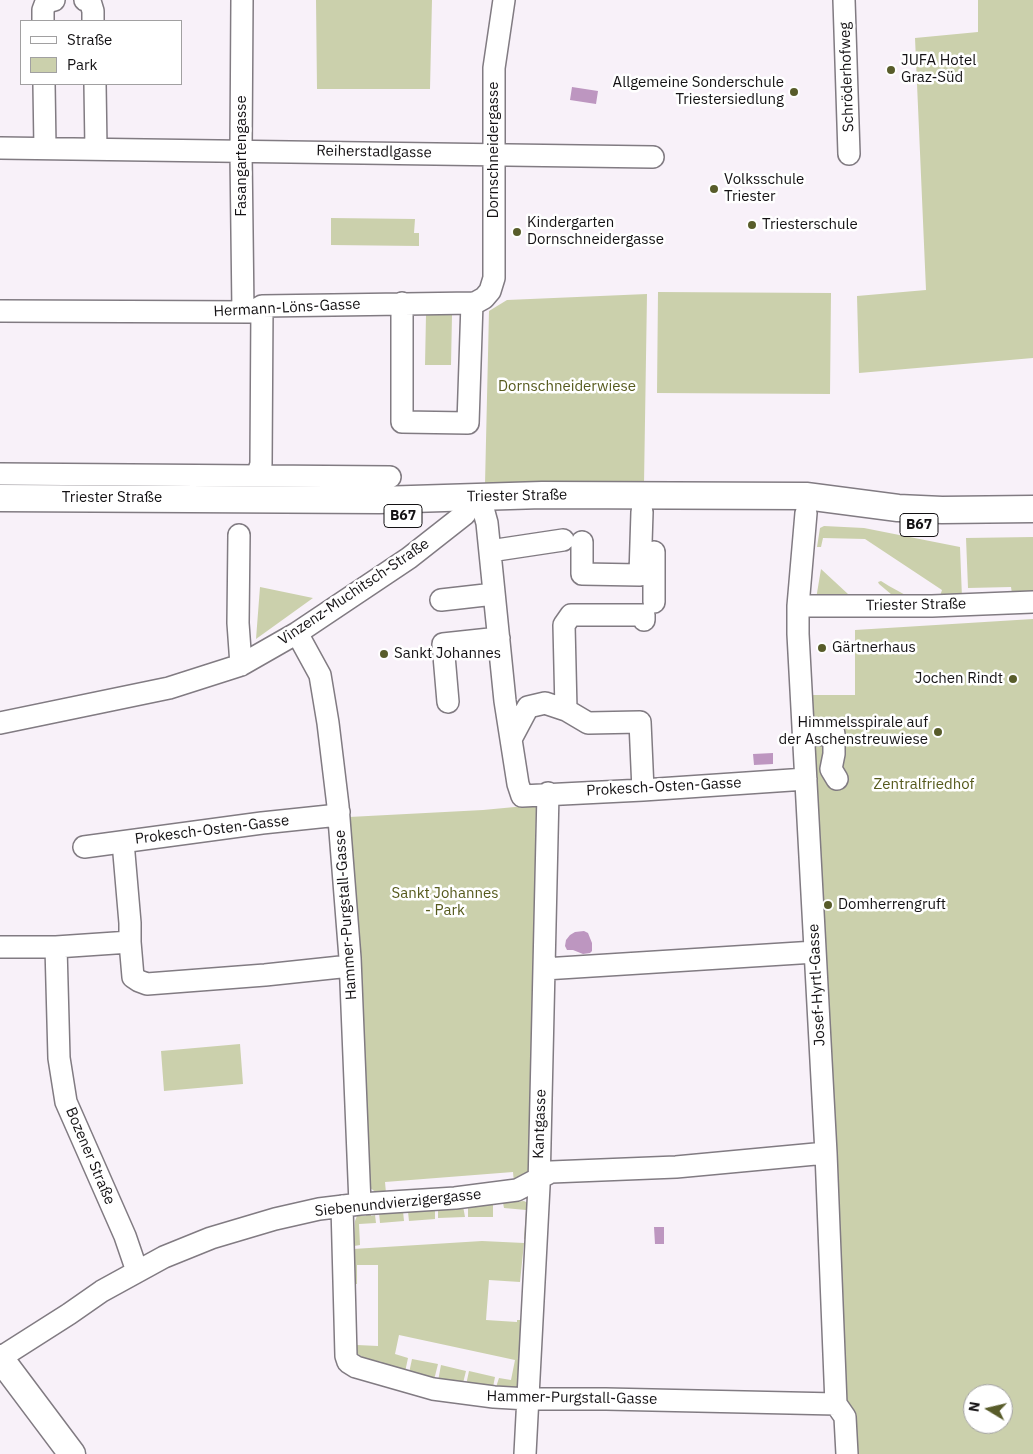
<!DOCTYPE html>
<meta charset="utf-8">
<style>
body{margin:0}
#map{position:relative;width:1033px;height:1454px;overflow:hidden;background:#f8f1f9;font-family:"IBM Plex Sans",sans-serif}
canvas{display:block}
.legend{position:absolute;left:20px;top:20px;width:162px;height:65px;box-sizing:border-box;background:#fff;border:1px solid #a1a0a1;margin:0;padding:6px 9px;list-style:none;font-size:15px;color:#141214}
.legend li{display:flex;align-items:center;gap:10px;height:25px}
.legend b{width:25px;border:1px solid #a1a0a1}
.north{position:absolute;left:963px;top:1384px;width:50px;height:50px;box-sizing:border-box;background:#fff;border:1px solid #a1a0a1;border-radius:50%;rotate:279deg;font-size:14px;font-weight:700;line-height:20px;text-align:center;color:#141214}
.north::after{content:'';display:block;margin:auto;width:18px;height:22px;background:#585c2a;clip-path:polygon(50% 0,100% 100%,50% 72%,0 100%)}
</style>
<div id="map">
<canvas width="1033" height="1454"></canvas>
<ul class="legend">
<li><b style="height:6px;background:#fff"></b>Straße</li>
<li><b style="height:14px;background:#cbd0ac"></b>Park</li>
</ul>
<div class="north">N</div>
</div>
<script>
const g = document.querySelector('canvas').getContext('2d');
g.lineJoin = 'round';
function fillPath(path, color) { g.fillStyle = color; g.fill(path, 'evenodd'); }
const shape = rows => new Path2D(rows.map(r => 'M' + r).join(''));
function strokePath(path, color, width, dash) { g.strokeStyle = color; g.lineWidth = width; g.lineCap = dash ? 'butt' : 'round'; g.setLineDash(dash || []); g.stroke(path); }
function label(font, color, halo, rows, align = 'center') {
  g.font = font + ' "IBM Plex Sans",sans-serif'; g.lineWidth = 5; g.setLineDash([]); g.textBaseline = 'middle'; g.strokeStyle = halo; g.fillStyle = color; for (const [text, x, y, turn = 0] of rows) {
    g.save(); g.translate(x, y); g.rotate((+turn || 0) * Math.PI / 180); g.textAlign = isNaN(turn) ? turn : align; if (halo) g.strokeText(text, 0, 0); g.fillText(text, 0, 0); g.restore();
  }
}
const green = shape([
 [316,0,432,0,430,89,317,89],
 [978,0,1033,0,1033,358,859,373,857,296,926,290,915,38,978,32],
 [331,218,415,219,414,233,419,233,419,246,331,245],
 [658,292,831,293,830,394,657,393],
 [647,294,644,484,485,484,489,311,507,300],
 [426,315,452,315,451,365,425,365],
 [824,526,864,528,960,547,962,598,939,599,942,590,865,539,823,538,821,547,817,547,820,528],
 [1033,537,1033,593,1012,594,1011,587,968,588,966,538],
 [821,569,848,594,846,599,816,599],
 [881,581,889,586,909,597,898,600,879,584,878,582],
 [260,587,313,598,256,639],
 [1033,619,1033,1454,850,1454,808,695,855,695,855,630],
 [973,1394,1003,1394,1003,1424,973,1424],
 [536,805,534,974,529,1158,534,1159,531,1175,514,1183,513,1172,385,1182,386,1193,377,1193,366,1185,349,817,483,810],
 [240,1044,243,1084,164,1091,161,1051],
 [524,1201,528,1203,527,1240,524,1239,526,1210,504,1208,503,1203],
 [493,1203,493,1217,468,1217,468,1205],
 [458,1206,463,1206,465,1217,438,1218,438,1210,453,1207,454,1209,457,1209],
 [433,1208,435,1209,435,1219,409,1221,408,1212,414,1212,414,1210,429,1209,429,1210,433,1211],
 [403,1211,404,1221,380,1223,379,1213],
 [371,1213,371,1216,375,1215,376,1223,359,1224,360,1245,354,1246,355,1221,357,1216,360,1214,361,1216,366,1216,366,1214],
 [482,1241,524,1243,520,1282,489,1280,486,1320,517,1322,517,1320,524,1320,521,1356,519,1360,521,1361,519,1391,496,1387,499,1378,511,1380,515,1360,399,1335,395,1354,408,1358,405,1372,381,1366,382,1362,372,1360,371,1363,358,1354,356,1351,353,1327,357,1327,357,1345,378,1346,378,1265,357,1265,357,1284,352,1284,353,1249],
 [412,1359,438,1364,434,1380,409,1373],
 [441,1365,466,1371,463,1383,438,1381],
 [469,1371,495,1377,493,1387,466,1385]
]);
const water = shape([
 [572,87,598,91,596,104,570,100],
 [773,753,773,764,754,765,753,754],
 [584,931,588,933,592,943,592,951,590,953,583,954,573,950,567,950,565,946,566,940,570,935,575,932],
 [654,1227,664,1227,664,1244,655,1244]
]);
const minor = shape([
 [85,0,90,1,93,11,93,21],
 [242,0,241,152,243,312],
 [844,0,849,154],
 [43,21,43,10,46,2,54,0],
 [44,84,45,148],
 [95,84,96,149],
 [0,148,653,157],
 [402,303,402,422,468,423,472,303],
 [0,311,252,312,262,306,475,303,484,298,490,291,494,278,494,68,504,0],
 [0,474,390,477],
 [257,476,261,464,262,306],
 [484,512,487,523,505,701,518,784,522,796,643,790,806,779],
 [806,513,798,606,798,634,826,1153,836,1404,845,1417,847,1454],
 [239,535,238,623,241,665],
 [582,542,582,574,640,575,642,512],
 [490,551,563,540],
 [441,600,494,594],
 [654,602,654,552],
 [798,606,932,606,1033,602],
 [297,633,320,675,328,723,338,806,350,958,360,1204],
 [448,702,443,644,499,638],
 [566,710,564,625,571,615,644,615,644,620],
 [0,723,169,688,241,665,297,633,409,558,465,514],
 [803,735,834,734,834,754,831,769,837,779],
 [511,739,528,707,545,703,566,710,588,723,640,722,643,790],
 [123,842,130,923,130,942],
 [84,847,262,823,329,816,339,812],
 [0,947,56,947,130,942,133,977,139,981,147,984,265,975,350,966],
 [56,947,59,1058,66,1102,125,1236,137,1271],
 [544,969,815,952],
 [342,1206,346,1356,348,1362,356,1367,433,1389,494,1397,528,1399,606,1399,836,1404],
 [0,1358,69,1314,102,1291,164,1257,211,1238,275,1219,319,1209,360,1204,455,1198,517,1190,551,1172,676,1167,826,1153],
 [525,1454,539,1186,548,793]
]);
const major = shape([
 [0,498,379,500,542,495,806,496,898,508,942,510,1033,509],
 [0,1358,72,1454]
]);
const markers = [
 [891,70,5,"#585c2a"],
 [794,92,5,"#585c2a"],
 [714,189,5,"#585c2a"],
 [752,225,5,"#585c2a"],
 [517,232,5,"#585c2a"],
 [822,648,5,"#585c2a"],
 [384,654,5,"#585c2a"],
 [1013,679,5,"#585c2a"],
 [938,732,5,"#585c2a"],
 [828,905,5,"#585c2a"]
];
const shields = [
 [403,516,38],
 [919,525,38]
];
const shieldNames = [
 ["B67",403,516],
 ["B67",919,525]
];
const poiNames = [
 ["JUFA Hotel",901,61],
 ["Graz-Süd",901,78],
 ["Allgemeine Sonderschule",784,83,"right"],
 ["Triestersiedlung",784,100,"right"],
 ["Volksschule",724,180],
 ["Triester",724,197],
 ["Kindergarten",527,223],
 ["Dornschneidergasse",527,240],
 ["Triesterschule",762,225],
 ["Gärtnerhaus",832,648],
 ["Sankt Johannes",394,654],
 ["Jochen Rindt",1003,679,"right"],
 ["Himmelsspirale auf",928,723,"right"],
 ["der Aschenstreuwiese",928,740,"right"],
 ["Domherrengruft",838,905]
];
const streetNames = [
 ["Schröderhofweg",847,77,-92],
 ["Dornschneidergasse",494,150,-90],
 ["Reiherstadlgasse",374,152,1],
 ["Fasangartengasse",242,156,-90],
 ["Hermann-Löns-Gasse",287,308,-3],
 ["Triester Straße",517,496,-1],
 ["Triester Straße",112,498],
 ["Vinzenz-Muchitsch-Straße",354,592,-34],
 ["Triester Straße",916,605,-1],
 ["Prokesch-Osten-Gasse",664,787,-3],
 ["Prokesch-Osten-Gasse",212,830,-7],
 ["Hammer-Purgstall-Gasse",346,915,-94],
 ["Josef-Hyrtl-Gasse",817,985,-93],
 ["Kantgasse",540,1124,-88],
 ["Bozener Straße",90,1156,67],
 ["Siebenundvierzigergasse",398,1203,-6],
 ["Hammer-Purgstall-Gasse",572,1398,1]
];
const parkNames = [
 ["Dornschneiderwiese",567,387],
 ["Zentralfriedhof",924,785],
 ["Sankt Johannes",445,894],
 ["- Park",445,911]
];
fillPath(green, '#cbd0ac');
fillPath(water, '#bd96c0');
strokePath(minor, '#817b82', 24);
strokePath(major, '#817b82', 29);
strokePath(minor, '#fff', 21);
strokePath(major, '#fff', 26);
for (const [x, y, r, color] of markers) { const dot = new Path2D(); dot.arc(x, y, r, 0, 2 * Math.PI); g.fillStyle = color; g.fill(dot); strokePath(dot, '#fff', 2); }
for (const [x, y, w] of shields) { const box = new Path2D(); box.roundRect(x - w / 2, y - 11.5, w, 23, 4); g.fillStyle = '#fff'; g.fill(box); strokePath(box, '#141214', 1); }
label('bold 14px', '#141214', null, shieldNames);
label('15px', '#141214', '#fff', poiNames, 'left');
label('15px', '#141214', '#fff', streetNames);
label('15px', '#565a1d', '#fff', parkNames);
</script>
